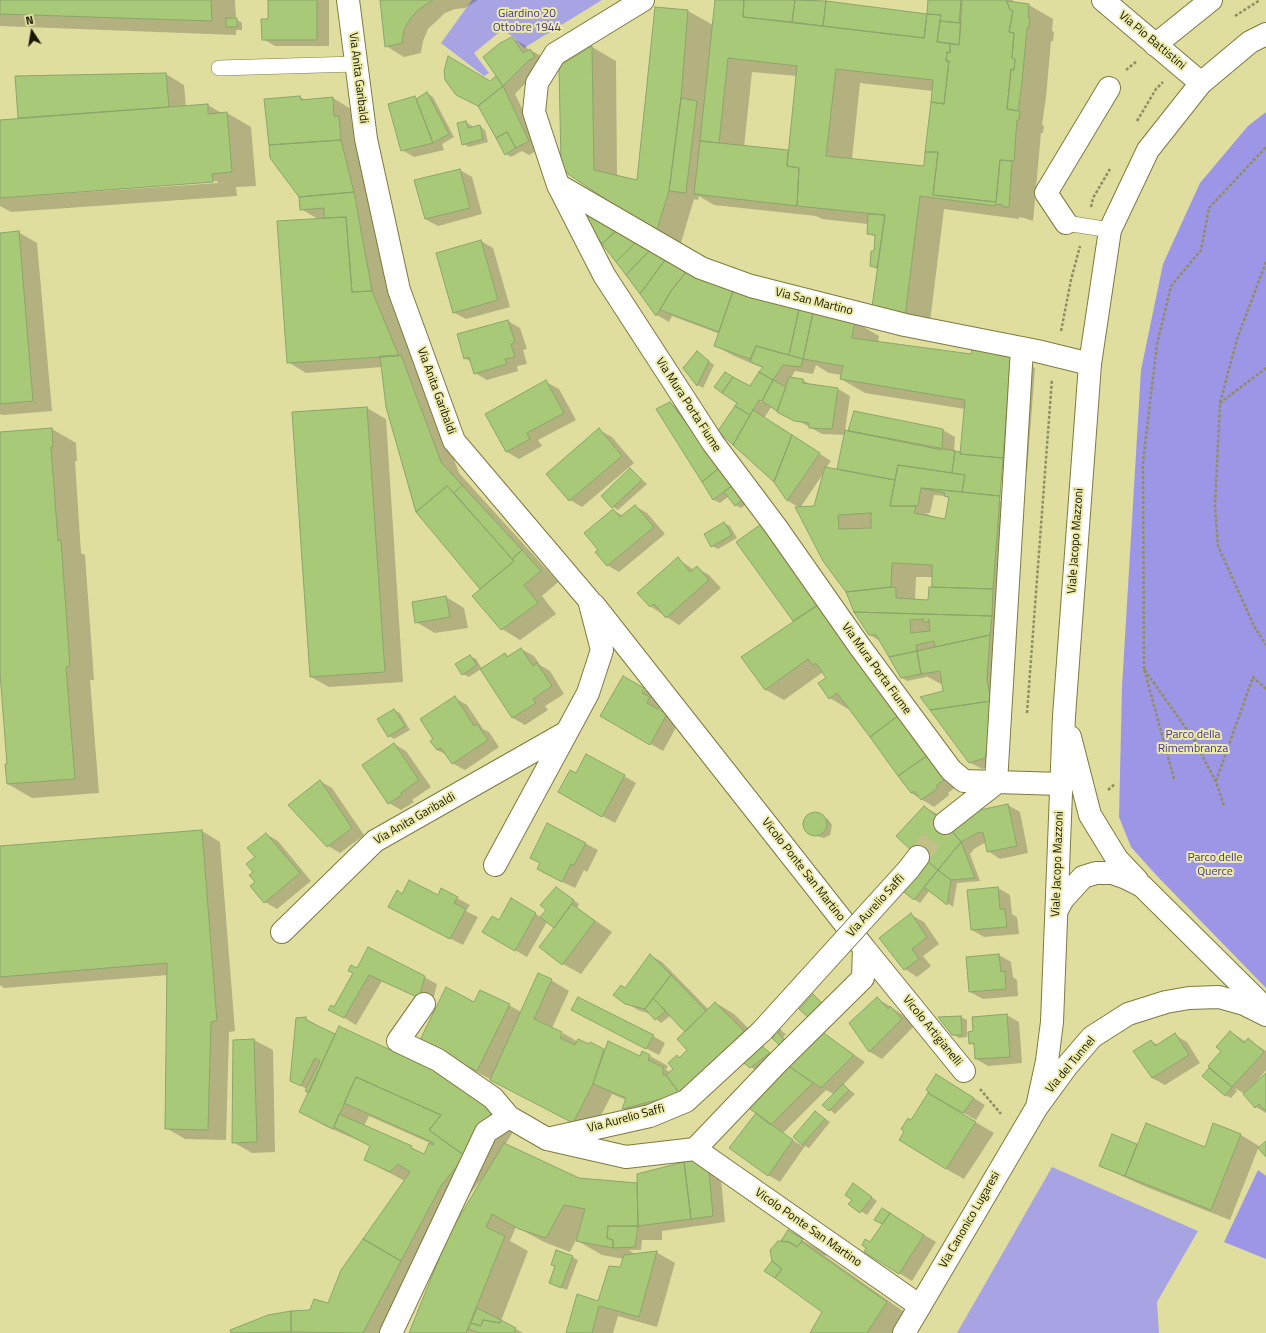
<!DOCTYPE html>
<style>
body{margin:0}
#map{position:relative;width:1266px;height:1333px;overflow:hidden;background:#dfde9f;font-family:"Titillium Web",sans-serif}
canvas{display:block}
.north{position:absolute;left:12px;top:12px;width:40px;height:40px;-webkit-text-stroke:3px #ecebac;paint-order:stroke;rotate:348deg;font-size:11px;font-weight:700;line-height:16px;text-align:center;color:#181701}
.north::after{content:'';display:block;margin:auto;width:14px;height:18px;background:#181701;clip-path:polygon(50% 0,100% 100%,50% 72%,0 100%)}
</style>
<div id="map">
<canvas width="1266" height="1333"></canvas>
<div class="north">N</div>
</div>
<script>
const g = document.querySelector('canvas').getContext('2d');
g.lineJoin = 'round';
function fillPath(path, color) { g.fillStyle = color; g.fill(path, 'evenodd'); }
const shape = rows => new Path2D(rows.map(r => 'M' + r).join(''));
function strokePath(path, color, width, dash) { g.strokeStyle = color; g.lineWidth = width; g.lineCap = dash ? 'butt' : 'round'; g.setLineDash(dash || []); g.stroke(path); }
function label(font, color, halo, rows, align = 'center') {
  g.font = font + ' "Titillium Web",sans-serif'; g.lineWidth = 4; g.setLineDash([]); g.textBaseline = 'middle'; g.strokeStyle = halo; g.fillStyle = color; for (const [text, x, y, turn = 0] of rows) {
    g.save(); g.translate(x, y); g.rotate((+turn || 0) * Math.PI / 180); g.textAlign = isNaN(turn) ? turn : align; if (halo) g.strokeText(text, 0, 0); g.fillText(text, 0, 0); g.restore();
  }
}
const green = shape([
 [472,0,602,0,524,48,512,36,502,30,474,53,489,73,484,76,441,43],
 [1052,1167,1198,1231,1157,1302,1159,1333,957,1333]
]);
const forest = shape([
 [1266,112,1266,988,1158,877,1131,847,1119,817,1122,687,1141,370,1163,264,1200,183,1248,126],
 [1258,1170,1266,1176,1266,1259,1224,1242]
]);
const shadow = shape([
 [0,0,235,0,236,19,242,23,242,30,236,30,236,35,0,26],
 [269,0,329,0,329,46,275,46,263,39,269,20],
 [381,0,478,0,465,8,455,9,445,13,428,29,423,41,421,53,404,57,386,46],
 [716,0,813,0,928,15,929,0,1012,0,1018,4,1029,5,1053,19,1052,31,1054,32,1053,41,1051,41,1046,97,1042,125,1044,126,1043,133,1041,133,1033,221,1024,218,1019,217,1019,219,944,209,929,330,897,321,878,269,871,265,876,237,868,233,868,224,822,219,816,216,714,205,699,196,698,200,694,199,680,246,569,173,592,47,616,61,617,177,638,182,656,8,688,11,713,25],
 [752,72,797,76,789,152,744,147],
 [860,83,933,91,925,167,852,159],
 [512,38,525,45,529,51,530,50,543,57,541,67,515,94,541,148,529,155,522,151,511,157,506,154,479,106,457,95,490,82,497,76],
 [166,74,184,85,186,107,208,105,223,114,227,113,251,127,256,186,236,187,237,196,11,212,0,206,0,198,218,183,217,181,0,197,0,121,22,119,19,118],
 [427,93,433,97,454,137,442,144,444,150,414,157,402,150,414,97,417,99],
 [300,97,306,100,333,98,351,109,352,125,357,128,391,302,416,365,420,367,459,473,558,582,542,596,556,614,520,640,502,629,482,589,415,510,387,407,382,367,306,373,288,362,318,219,301,209],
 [466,122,472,126,472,128,480,126,485,130,488,142,469,147,463,144],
 [460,170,472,177,482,214,438,226,425,219],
 [585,219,686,272,855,322,879,336,878,343,972,355,1010,354,1035,368,1027,472,1015,470,1012,504,1024,511,1018,602,997,765,982,769,969,762,943,684,941,684,926,676,926,677,907,681,901,677,880,641,870,635,815,507,825,471,800,508,788,501,775,481,719,431,763,368,734,356,716,346,720,334,672,316,669,322,657,315],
 [816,365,829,373,842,375,841,379,865,393,965,409,960,453,954,452,955,437,943,430,845,431,850,396,838,389,812,386,803,380,791,378,795,371,813,374],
 [764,396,765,397,763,402,760,402],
 [772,406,822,434,845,435,838,469,842,471,826,468,831,461,764,418],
 [1001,469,1003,469,1001,501,999,501],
 [934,495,945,496,950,499,946,520,935,518,925,513,930,513],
 [916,577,933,577,929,601,915,600],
 [18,232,37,243,52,411,3,415,0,414,0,234],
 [481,241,493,248,510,307,466,319,453,312],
 [508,321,520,328,527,349,523,350,527,364,517,366,518,371,487,380,475,373,472,363,465,358],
 [698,353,714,365,703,388,698,385,684,368],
 [546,382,559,389,576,420,538,440,542,446,519,459,507,452,487,415],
 [670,403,682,410,749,502,741,508,735,505,729,496,720,503,714,500,657,410],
 [367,408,386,419,403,682,329,687,311,677,293,413],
 [52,429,76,443,77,461,75,461,81,553,85,555,94,680,90,680,99,793,32,798,8,784,2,674,0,673,0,433],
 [599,430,612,437,634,463,582,507,570,500],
 [631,470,647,484,618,510,613,507],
 [635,506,647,513,665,534,619,572,607,565,600,550,613,510,623,516],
 [724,523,730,526,737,538,718,549,712,546],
 [764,523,957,786,948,793,949,795,934,807,911,793,849,708,848,709,830,698,828,678,823,672,784,700,766,690,742,657,794,622,738,543],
 [678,559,694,570,697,568,709,575,721,588,679,625,650,606],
 [446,597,464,608,468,628,435,633,416,622],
 [521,649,534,656,540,665,550,671,564,694,545,706,548,710,525,725,513,718,481,669,469,677,463,674,470,656,476,659,482,669,505,654,509,657],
 [623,678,656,696,654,700,662,705,658,710,679,722,663,751,602,716],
 [455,698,467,705,483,729,489,732,499,747,465,770,452,763,447,755,437,750,434,739],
 [394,710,400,713,410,730,394,739,389,736],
 [394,744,406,751,431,787,412,800,414,802,401,810,389,803],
 [576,775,624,776,636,783,615,823,559,792],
 [320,781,332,788,364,835,340,853,328,846,289,805],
 [1008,805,1020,812,1028,853,1000,859,988,851,986,842,974,849,970,854,980,881,957,883,953,907,930,890,920,903,914,899,925,807,937,814,951,827],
 [815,813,828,819,832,825,830,835,824,838,810,834,804,825,806,818],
 [548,824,598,850,587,872,584,870,575,888,550,876],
 [202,831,220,842,235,1031,229,1032,226,1140,185,1139,166,1128,168,975,4,988,0,985,0,847],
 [266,834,278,841,311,881,277,909,265,902,254,872,256,857],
 [998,888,1010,895,1012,914,1017,917,1019,934,984,937,972,930],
 [442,890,470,905,466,911,478,917,463,945,402,914,403,895,438,896],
 [562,892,579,904,577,908,612,932,581,974,563,964,555,928,547,922,527,957,484,932,499,921,511,900,541,917],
 [911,915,924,922,939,944,923,956,931,966,917,977,905,969],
 [650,955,662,962,709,1010,716,1003,734,1014,762,1042,759,1045,775,1056,757,1071,751,1067,757,1048,699,1105,641,1119,623,1108,626,1100,612,1094,592,1133,439,1052,475,1003,509,1005,521,1012,551,980,569,991,552,1028,562,1033,558,1043,563,1033,578,1042,589,1045,590,1043,605,1050,608,1042,640,1057,650,1056,668,1066,666,1070,670,1072,674,1069,677,1056,680,1058,688,1050,686,1032,670,1016,661,1023,650,1014,638,1010,626,1003,625,989],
 [999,955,1011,962,1013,977,1017,980,1018,996,983,999,970,992],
 [357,969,424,977,437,984,432,1004,382,981,356,1025,330,1009,334,1009],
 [877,998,903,1015,914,1026,882,1059,870,1052,850,1023],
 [1007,1015,1019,1022,1022,1063,988,1066,976,1059,975,1046,970,1043,974,1032],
 [585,1017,653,1036,665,1043,659,1055],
 [961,1017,967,1020,967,1037,959,1038,952,1034],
 [305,1018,318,1026,521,1119,505,1145,579,1179,638,1184,695,1161,721,1179,725,1222,662,1231,662,1240,642,1240,641,1250,629,1250,636,1255,656,1252,675,1263,657,1327,618,1316,613,1333,568,1333,599,1302,621,1269,624,1259,602,1255,576,1240,570,1252,544,1242,516,1227,510,1241,528,1251,501,1321,523,1333,410,1333,481,1180,465,1200,394,1333,232,1333,231,1331,311,1311,328,1304,405,1181,365,1160,371,1146,325,1126,301,1112,311,1091,291,1081],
 [369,1116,430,1143,425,1154,364,1126],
 [777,1028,786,1034,783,1037,790,1044,781,1045,777,1035],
 [821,1032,865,1062,843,1085,855,1094,835,1114,824,1105,834,1094,826,1090,783,1133,803,1147,794,1137,815,1112,830,1122,809,1148,805,1146,780,1182,768,1175,757,1113,747,1105],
 [1231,1032,1246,1042,1249,1040,1266,1051,1266,1070,1256,1082,1257,1083,1266,1074,1266,1113,1256,1107,1245,1094,1235,1088,1237,1091,1231,1098,1225,1095,1210,1069,1214,1070],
 [1175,1035,1187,1042,1200,1063,1165,1085,1152,1078,1151,1041,1158,1045],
 [254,1040,273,1050,275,1152,252,1153,233,1142,234,1041],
 [937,1075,985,1105,976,1120,929,1093],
 [928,1094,994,1133,964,1179,946,1169,911,1121],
 [1214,1124,1241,1135,1259,1146,1230,1220,1144,1186,1100,1166,1113,1135,1138,1145,1206,1148],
 [859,1188,877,1201,867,1215,850,1204],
 [882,1209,936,1242,912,1281,865,1252,884,1224,876,1219],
 [788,1232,827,1254,825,1256,910,1316,900,1333,811,1333,824,1312,773,1262,781,1242],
 [572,1257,578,1260,567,1290,550,1283,556,1267,552,1264]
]);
const building = shape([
 [0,0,211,0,212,21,0,14,0,0],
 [268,0,317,0,317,40,262,40,261,19,268,19,268,0],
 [380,0,433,0,418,10,410,19,404,30,402,43,385,47,380,0],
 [715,0,744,0,743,17,924,38,927,14,941,15,937,42,950,43,950,53,947,52,946,61,949,61,944,104,931,102,933,80,836,69,826,156,924,166,925,152,938,152,933,195,996,202,1000,160,1012,161,1009,207,1003,207,1003,205,995,204,995,206,920,196,905,317,872,307,885,215,797,206,799,168,787,166,797,66,728,58,719,143,700,141,715,0],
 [744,0,795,0,792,22,743,17,744,0],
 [795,0,826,1,823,26,792,22,795,0],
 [928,0,961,0,959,23,940,21,941,15,927,14,928,0],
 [962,0,1006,0,1010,10,1013,11,1009,32,1014,33,1012,58,1015,59,1014,70,1011,69,1007,109,1020,111,1019,120,1017,120,1014,161,1000,160,996,202,933,195,938,152,925,152,931,102,944,104,949,61,946,61,947,52,950,53,950,43,959,45,962,0],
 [826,1,927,14,924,38,823,26,826,1],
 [1007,1,1029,4,1028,17,1030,17,1029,28,1027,28,1022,83,1018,111,1007,109,1011,69,1014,70,1015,59,1012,58,1014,33,1009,32,1013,11,1010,10,1007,1],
 [655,7,688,10,681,98,669,191,656,233,568,174,561,163,559,66,592,46,594,170,637,180,655,7],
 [226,18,237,18,237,27,226,27,226,18],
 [940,21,961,23,959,45,937,42,940,21],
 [512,37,523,53,530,49,535,57,528,61,503,86,483,57,500,43,512,37],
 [448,56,490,81,496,76,503,86,478,106,456,95,445,80,444,71,448,56],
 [166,73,169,107,18,118,15,76,166,73],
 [503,86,529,141,516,148,507,132,496,138,478,106,503,86],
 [427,92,449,134,433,143,416,99,427,92],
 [300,96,301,100,333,97,334,116,339,116,341,140,269,145,264,99,300,96],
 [415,96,433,143,401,151,388,104,415,96],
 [681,98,697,101,686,193,669,191,681,98],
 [208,104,208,114,227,112,232,172,212,174,213,182,0,198,0,120,208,104],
 [466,121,468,128,480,125,483,139,462,145,457,123,466,121],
 [507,132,516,148,505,155,496,138,507,132],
 [341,140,354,192,299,197,270,158,269,145,341,140],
 [700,141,788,150,787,166,799,168,797,206,694,194,700,141],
 [460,169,470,208,425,219,414,180,460,169],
 [354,192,369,274,372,291,352,292,346,217,324,218,324,208,300,210,299,197,354,192],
 [595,209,619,228,602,244,584,218,595,209],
 [868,214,885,215,877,268,870,266,871,251,874,251,875,235,867,234,868,214],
 [346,217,352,292,372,291,399,356,287,363,277,221,346,217],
 [619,228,637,241,616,262,602,244,619,228],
 [19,231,33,401,0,404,0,233,19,231],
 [481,240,498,300,453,313,436,253,481,240],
 [637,241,650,250,626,275,616,262,637,241],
 [650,250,665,260,640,294,626,275,650,250],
 [665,260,686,272,671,291,656,316,640,294,665,260],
 [686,272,733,291,719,332,660,310,671,291,686,272],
 [733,291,799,309,789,355,756,346,750,359,714,346,733,291],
 [799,309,813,313,803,359,789,355,799,309],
 [813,313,855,321,852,338,971,354,972,350,1011,353,1003,458,960,454,965,400,840,379,843,366,803,359,813,313],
 [508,320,515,342,511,344,515,357,505,359,507,364,474,374,469,357,464,359,457,334,508,320],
 [756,346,803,359,801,367,783,365,773,380,759,372,763,367,750,362,756,346],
 [697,351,709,361,697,386,683,368,697,351],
 [401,355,441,462,462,485,454,493,447,486,416,512,386,407,380,356,401,355],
 [725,372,733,377,722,393,714,387,725,372],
 [759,372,773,380,762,401,759,400,750,415,735,406,737,403,722,393,733,377,750,386,759,372],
 [789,377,803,379,803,383,838,388,832,429,809,428,809,423,794,421,777,412,789,377],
 [546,380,564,413,527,433,530,439,506,452,485,414,546,380],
 [773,380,786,387,777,411,762,401,773,380],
 [670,402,720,467,702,482,656,409,670,402],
 [735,406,750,415,733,445,718,431,735,406],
 [367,407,385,672,310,677,292,412,367,407],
 [753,410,792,435,774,482,733,445,753,410],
 [854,411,943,429,942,450,848,431,854,411],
 [52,428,53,447,51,447,58,541,61,540,70,666,66,667,75,779,7,784,5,764,7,764,0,673,0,432,52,428],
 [599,428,622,456,569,501,546,474,599,428],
 [845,430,955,451,952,473,898,465,895,480,837,469,845,430],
 [792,435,820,453,787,501,774,482,792,435],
 [955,451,960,452,960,454,1003,458,1000,496,962,492,965,475,952,473,955,451],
 [898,465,965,475,962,492,921,488,918,506,890,506,898,465],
 [720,467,734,484,713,500,702,482,720,467],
 [825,467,895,480,890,506,916,506,914,513,945,519,949,497,944,496,945,493,921,488,1000,496,993,589,932,587,932,565,892,563,891,587,846,592,823,561,795,507,814,506,825,467],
 [871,513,871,528,839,529,838,515,871,513],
 [630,468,642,480,612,508,601,496,630,468],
 [734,484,744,498,735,506,724,492,734,484],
 [462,485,522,550,512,559,454,493,462,485],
 [447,486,514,561,480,589,416,512,447,486],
 [635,505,654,527,607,566,595,552,598,550,584,533,613,509,620,517,635,505],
 [724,522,732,535,711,547,704,534,724,522],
 [764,522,822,602,793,621,736,542,764,522],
 [522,550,541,571,524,585,538,603,501,630,472,596,514,561,512,559,522,550],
 [678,557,690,572,697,566,709,580,666,618,654,604,650,607,637,593,678,557],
 [891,587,896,588,896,598,928,600,929,587,993,589,992,616,854,612,846,592,891,587],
 [446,596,450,617,415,623,412,602,446,596],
 [821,603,899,715,870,737,837,693,829,699,818,683,826,678,816,663,813,665,808,659,765,690,741,657,821,603],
 [854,612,992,616,990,635,935,647,934,641,916,645,917,651,889,657,876,635,869,635,854,612],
 [923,619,923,622,928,622,929,619,930,631,911,633,910,620,923,619],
 [990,635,987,679,991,701,930,710,920,697,943,691,940,671,921,674,917,651,990,635],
 [521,648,533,666,537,663,552,686,533,699,536,703,512,718,480,669,505,653,507,657,521,648],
 [917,651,921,674,901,678,889,657,917,651],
 [470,655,477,665,462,675,455,664,470,655],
 [623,676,644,688,642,693,650,697,647,703,667,714,650,745,600,716,623,676],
 [455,696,474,726,477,724,488,740,452,764,441,748,437,750,430,741,433,739,420,719,455,696],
 [991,701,990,739,985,758,969,763,930,710,991,701],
 [394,709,405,726,388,737,377,719,394,709],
 [899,715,928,755,898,776,870,737,899,715],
 [394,743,419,780,401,793,402,795,388,804,362,765,394,743],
 [586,754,625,775,602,817,558,792,570,770,576,773,586,754],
 [928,755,945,779,936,786,938,788,921,800,914,791,911,793,898,776,928,755],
 [320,780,352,828,327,847,288,805,320,780],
 [1008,804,1017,846,987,852,983,832,977,833,961,842,949,827,966,813,1008,804],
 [924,806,945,823,961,842,938,870,925,859,918,857,896,836,924,806],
 '803 824a12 12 0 1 1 24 0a12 12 0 1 1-24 0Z',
 [547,823,586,843,574,865,571,864,562,882,537,869,540,863,530,858,547,823],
 [202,830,217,1021,211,1022,208,1130,165,1129,167,963,0,977,0,846,202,830],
 [266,833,300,873,264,903,250,886,255,882,249,875,253,872,246,864,255,857,247,848,266,833],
 [961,842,975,878,951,880,938,870,961,842],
 [925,859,938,870,914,900,900,889,925,859],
 [938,870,951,880,947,905,924,887,938,870],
 [409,880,438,895,441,888,458,897,454,903,466,909,450,939,388,907,397,890,402,894,409,880],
 [556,887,574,900,554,928,540,917,546,910,540,905,556,887],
 [998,887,1000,909,1005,909,1007,927,971,930,967,890,998,887],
 [511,898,536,913,515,951,482,932,492,916,499,920,511,898],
 [572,904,595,921,562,965,539,947,572,904],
 [911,913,927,937,912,949,919,959,904,970,879,938,911,913],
 [368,947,425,976,419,998,369,975,344,1018,328,1010,331,1005,334,1007,353,973,348,971,351,965,357,968,368,947],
 [650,954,671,975,645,1009,625,1004,613,995,621,985,625,988,650,954],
 [999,954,1001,972,1005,971,1006,989,969,992,966,957,999,954],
 [538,973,552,979,534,1019,562,1032,560,1038,575,1045,578,1039,589,1044,590,1042,604,1049,593,1084,573,1123,490,1080,538,973],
 [671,975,706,1011,685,1032,653,998,671,975],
 [446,987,474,1002,480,990,510,1004,477,1071,419,1042,446,987],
 [813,994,823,1004,810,1019,799,1009,813,994],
 [578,997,654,1035,646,1049,571,1010,578,997],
 [877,997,888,1009,890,1006,902,1019,869,1052,849,1023,877,997],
 [653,998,666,1011,655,1020,645,1009,653,998],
 [715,1002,744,1031,680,1094,666,1075,673,1069,668,1063,677,1055,679,1058,687,1050,677,1039,715,1002],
 [1007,1014,1010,1057,975,1059,974,1043,969,1044,968,1032,973,1031,972,1017,1007,1014],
 [961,1016,962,1035,952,1035,938,1017,961,1016],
 [306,1017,306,1020,335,1034,309,1093,305,1091,320,1061,315,1058,301,1086,290,1081,296,1018,306,1017],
 [339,1026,457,1081,497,1104,465,1156,429,1130,441,1115,356,1077,333,1129,299,1112,339,1026],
 [777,1027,781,1030,778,1033,785,1041,780,1046,772,1038,775,1035,772,1032,777,1027],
 [821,1031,854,1055,821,1088,787,1065,821,1031],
 [1230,1031,1244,1043,1248,1038,1264,1052,1232,1087,1208,1066,1221,1051,1216,1047,1230,1031],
 [1175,1033,1189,1055,1152,1078,1133,1051,1151,1040,1155,1046,1175,1033],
 [254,1039,257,1142,232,1143,233,1040,254,1039],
 [608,1041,640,1056,642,1051,650,1055,648,1060,663,1067,663,1075,666,1075,680,1094,622,1109,626,1098,593,1084,608,1041],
 [760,1044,770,1053,750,1068,744,1063,760,1044],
 [787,1065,813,1083,771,1125,745,1105,787,1065],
 [1209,1068,1232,1087,1225,1096,1202,1076,1209,1068],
 [1266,1073,1266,1111,1259,1104,1255,1108,1243,1094,1266,1073],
 [936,1074,974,1098,963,1113,928,1093,929,1092,926,1090,936,1074],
 [356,1077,441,1115,429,1130,465,1156,441,1186,401,1261,363,1239,410,1172,398,1164,390,1172,364,1160,370,1146,334,1127,339,1114,412,1146,411,1148,424,1154,429,1143,433,1145,434,1143,344,1103,356,1077],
 [843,1084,849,1090,829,1111,822,1105,843,1084],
 [928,1093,976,1122,946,1169,899,1140,904,1132,901,1129,908,1118,911,1120,928,1093],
 [815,1111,825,1119,802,1145,793,1137,815,1111],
 [756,1113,793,1140,768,1176,729,1148,756,1113],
 [1146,1123,1205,1147,1213,1123,1241,1134,1211,1210,1125,1176,1146,1123],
 [1112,1134,1137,1144,1125,1176,1099,1166,1112,1134],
 [1266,1141,1266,1157,1258,1148,1266,1141],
 [504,1143,579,1178,637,1183,638,1226,608,1226,607,1238,613,1240,613,1248,576,1241,585,1209,564,1205,546,1238,519,1229,492,1214,486,1227,505,1236,466,1333,409,1333,449,1234,504,1143],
 [695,1159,709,1172,713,1216,691,1219,684,1162,695,1159],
 [684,1162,691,1219,638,1226,637,1174,684,1162],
 [853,1183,872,1197,860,1213,848,1204,852,1200,845,1195,853,1183],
 [882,1208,890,1213,882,1224,874,1220,882,1208],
 [890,1213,924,1235,899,1274,864,1252,866,1248,862,1245,865,1239,870,1242,890,1213],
 [608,1226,638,1226,635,1247,613,1248,613,1240,607,1238,608,1226],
 [788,1230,803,1239,797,1247,789,1242,781,1241,788,1230],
 [363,1239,401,1261,363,1333,291,1332,291,1311,310,1310,314,1299,328,1303,341,1270,363,1239],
 [778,1241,789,1242,797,1247,802,1242,887,1302,867,1333,810,1333,822,1312,775,1278,782,1269,772,1261,770,1250,778,1241],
 [556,1250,573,1256,561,1288,549,1283,555,1266,551,1265,556,1250],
 [657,1251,639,1317,599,1306,592,1333,566,1333,577,1294,598,1301,609,1266,620,1267,624,1255,657,1251],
 [772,1261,782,1269,775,1278,764,1271,772,1261],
 [477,1308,501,1320,500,1323,483,1320,481,1326,471,1323,477,1308],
 [291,1311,291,1332,231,1333,230,1330,268,1315,291,1311],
 [483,1320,500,1323,501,1320,516,1328,514,1333,480,1333,468,1329,471,1323,481,1326,483,1320]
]);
const pedestrianTunnel = shape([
 [918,857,945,823]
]);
const path = shape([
 [1235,16,1260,0],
 [1126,70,1137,61],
 [1137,121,1156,89,1163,82],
 [1091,207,1093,198,1110,169],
 [1266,262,1237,339,1220,403,1215,506,1218,546,1254,626,1266,645],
 [1061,331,1071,280,1080,246],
 [1220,403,1266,368],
 [1144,669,1143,462,1157,344,1171,286,1201,250,1209,208,1266,147],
 [1027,713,1052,379],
 [1174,779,1144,669,1193,738,1216,782,1224,806],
 [1216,781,1253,677,1266,689],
 [1108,790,1115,784],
 [980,1089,1001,1114]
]);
const service = shape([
 [219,68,356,64],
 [1066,223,1110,230]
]);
const pedestrian = shape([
 [945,823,996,783]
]);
const minor = shape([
 [643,0,555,54,537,83,534,112,558,185,604,275,713,443,776,527,860,647,951,770,964,781,1061,784],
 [1103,0,1201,83],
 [1155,45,1211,0],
 [558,185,701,268,751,286,905,325,1037,351,1090,364],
 [1066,223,1046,193,1109,88],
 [996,783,1022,348],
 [495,865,567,732],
 [908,870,918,857],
 [282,932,375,841,567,732,588,693,602,650,589,600,454,441,399,290,366,139,348,0],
 [864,948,964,1071],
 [424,1004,398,1041,438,1060,493,1098,509,1117],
 [547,1139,626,1157,695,1149,778,1062,863,978,864,948,594,605],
 [695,1149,920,1306],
 [391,1333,486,1132,509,1117,547,1139,650,1116,686,1101,762,1031]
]);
const tertiary = shape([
 [1070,737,1090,815,1117,859,1137,880],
 [1057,910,1063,899,1083,877,1096,873,1112,873,1126,878,1142,886,1266,1009],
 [1037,1107,1047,1061,1052,1022,1064,716,1090,364,1110,230,1148,150,1201,83,1250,42,1266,34],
 [904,1333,1037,1107,1067,1066,1092,1037,1128,1014,1166,1002,1189,998,1219,997,1244,1004,1266,1015]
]);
const minorBridge = shape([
 [762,1031,908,870]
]);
const parkNames = [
 ["Giardino 20",527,14],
 ["Ottobre 1944",527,28],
 ["Parco della",1193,735],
 ["Rimembranza",1193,749],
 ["Parco delle",1215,858],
 ["Querce",1215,872]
];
const streetNames = [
 ["Via Pio Battistini",1152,41,40],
 ["Via Anita Garibaldi",358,78,83],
 ["Via San Martino",814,302,14],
 ["Via Anita Garibaldi",436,391,70],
 ["Via Mura Porta Fiume",688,405,57],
 ["Viale Jacopo Mazzoni",1076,541,-86],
 ["Via Mura Porta Fiume",876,669,54],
 ["Via Anita Garibaldi",415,819,-30],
 ["Viale Jacopo Mazzoni",1058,864,-88],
 ["Vicolo Ponte San Martino",803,870,52],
 ["Via Aurelio Saffi",876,906,-48],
 ["Vicolo Artigianelli",932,1031,51],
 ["Via del Tunnel",1071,1065,-50],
 ["Via Aurelio Saffi",626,1119,-15],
 ["Via Canonico Lugaresi",970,1220,-60],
 ["Vicolo Ponte San Martino",808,1228,35]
];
fillPath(green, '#a8a4e4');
fillPath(forest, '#9d96e6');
fillPath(shadow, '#0003');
fillPath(building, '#a8c977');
strokePath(building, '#8da46c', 1);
strokePath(pedestrianTunnel, '#c1c087', 22, [22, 11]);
strokePath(service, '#7e7b40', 16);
strokePath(pedestrian, '#7e7b40', 24);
strokePath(minor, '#7e7b40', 24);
strokePath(tertiary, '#7e7b40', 24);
strokePath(path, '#8f8e60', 2.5, [3, 2]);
strokePath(service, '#fff', 15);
strokePath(pedestrian, '#fff', 22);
strokePath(minor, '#fff', 22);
strokePath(tertiary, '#fff', 22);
strokePath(minorBridge, '#7e7b40', 24, []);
strokePath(minorBridge, '#fff', 22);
label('12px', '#473591', '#ecebac', parkNames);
label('12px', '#181701', '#ecebac', streetNames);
</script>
